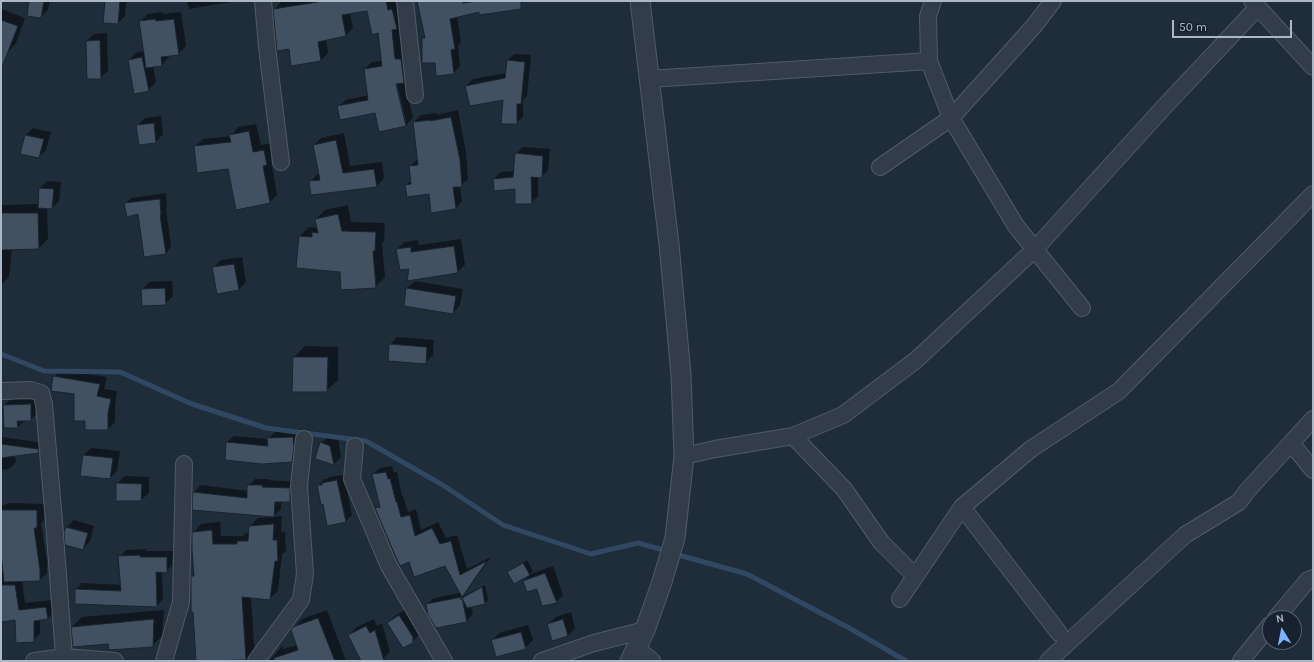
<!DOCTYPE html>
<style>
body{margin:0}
#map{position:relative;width:1314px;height:662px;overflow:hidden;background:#1f2c3a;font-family:Karla,sans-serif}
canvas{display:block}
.frame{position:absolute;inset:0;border:2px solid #adb8c7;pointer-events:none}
.north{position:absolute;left:1262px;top:610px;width:40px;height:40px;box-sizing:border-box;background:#18222e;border:1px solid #545e6b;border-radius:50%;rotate:350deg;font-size:11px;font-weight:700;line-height:16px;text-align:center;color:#adb8c7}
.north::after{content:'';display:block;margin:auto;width:14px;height:18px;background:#7ab3ff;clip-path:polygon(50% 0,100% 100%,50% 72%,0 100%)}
.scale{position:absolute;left:1172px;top:20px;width:120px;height:18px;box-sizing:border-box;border:2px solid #adb8c7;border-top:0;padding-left:5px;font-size:12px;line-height:14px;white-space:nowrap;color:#adb8c7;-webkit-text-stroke:3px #18222e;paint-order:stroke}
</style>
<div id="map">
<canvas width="1314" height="662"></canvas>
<div class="frame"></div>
<div class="north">N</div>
<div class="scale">50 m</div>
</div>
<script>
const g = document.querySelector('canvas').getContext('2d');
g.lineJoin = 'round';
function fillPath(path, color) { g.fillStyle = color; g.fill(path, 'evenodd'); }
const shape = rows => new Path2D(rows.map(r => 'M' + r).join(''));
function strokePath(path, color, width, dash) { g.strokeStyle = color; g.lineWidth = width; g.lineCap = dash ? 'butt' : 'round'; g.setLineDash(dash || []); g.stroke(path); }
const shadow = shape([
 [30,1,50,1,48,10,41,17],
 [106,1,126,1,125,16,118,23],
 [187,1,236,1,189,9],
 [291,1,394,1,395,3,399,2,403,21,399,26,402,53,408,52,410,75,404,81,413,118,406,125,375,112,338,107,346,100,369,95,365,69,372,62,382,61,379,32,368,10,350,13,353,28,346,35,326,39,328,53,321,60,290,48,274,10,281,2],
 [396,79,406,121,404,121,394,80],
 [420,1,523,1,523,2,516,8,480,11,457,16,461,42,458,45,460,66,453,73,435,62,423,38,426,35],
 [1,9,25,18,16,43,8,52,1,49],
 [163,12,163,14,181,12,186,46,178,54,169,55,169,57,162,65,153,66,156,82,148,90,129,60,136,53,145,51,140,22,148,14],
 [107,33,108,71,100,78,87,41,94,34],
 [514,54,531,55,527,96,523,100,523,117,516,123,504,98,466,86,473,79,506,73,508,60],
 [458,110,466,152,468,179,460,186,462,201,455,209,429,193,406,185,412,180,410,166,418,159,414,122,421,115,437,113,437,115],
 [161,116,163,134,156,142,138,125,145,118],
 [256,124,261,145,271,143,274,157,271,160,277,195,270,202,229,167,195,147,203,139,231,136,238,127],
 [33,128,51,132,46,150,39,157,22,153,26,135],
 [344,133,350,166,382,162,384,178,377,186,310,182,318,174,320,174,314,145,321,138],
 [523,147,550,149,548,170,541,177,538,177,538,196,531,203,516,188,494,179,501,172,515,171,516,154],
 [48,181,61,182,59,201,52,208,47,208,48,239,39,248,12,249,9,277,1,285,1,205,39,204,40,188],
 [166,193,167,207,166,209,171,247,165,254,139,213,125,204,131,198],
 [348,205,351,222,385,223,384,241,382,243,385,277,375,287,341,271,300,236,309,227,318,228,316,219,325,210],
 [461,239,465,265,457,272,410,268,397,249,405,242,418,240,419,245],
 [242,257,246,282,238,290,213,268,221,260],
 [172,281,173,296,165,304,142,290,149,282],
 [415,281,463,289,460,305,453,313,407,288],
 [397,337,434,340,433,355,425,363,390,345],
 [305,346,338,347,338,380,326,391,294,357],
 [62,369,107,377,104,389,117,391,115,405,115,422,108,429,86,420,75,394,54,377],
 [38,397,38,412,30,420,25,420,18,427,4,405,12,398],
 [299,430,300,440,298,454,292,461,227,442,234,436,268,439,275,432],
 [329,436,338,438,341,457,334,464,316,458,321,443],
 [1,437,45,443,45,446,38,452,15,456,16,462,9,469,1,470],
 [91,448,120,451,117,471,110,478,81,475,84,455],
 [392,466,394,473,397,472,402,496,403,496,408,512,416,509,421,530,438,522,446,538,457,535,467,569,491,557,463,596,485,585,488,600,485,603,471,606,473,614,466,621,427,604,434,598,460,593,446,564,409,561,376,509,381,504,374,474,380,468],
 [344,475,352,515,346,521,323,503,318,486,324,479,327,479,329,477],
 [125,476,149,477,149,493,141,500,117,500,117,484],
 [255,479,269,479,269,480,296,482,296,495,289,501,281,501,281,509,273,517,282,516,281,532,285,532,286,551,282,554,278,591,269,599,251,597,255,659,260,661,197,661,192,577,195,574,193,533,201,524,220,522,221,536,243,536,246,533,250,533,250,527,258,518,271,517,271,516,194,492,201,485,248,491,248,486],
 [11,503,44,504,44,520,41,523,47,562,47,573,40,580,22,580,25,603,53,600,55,611,48,618,40,619,40,634,33,641,16,618,1,621,1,506],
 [74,520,94,526,90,541,83,549,67,527],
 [146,549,146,551,173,551,172,565,166,572,162,572,163,599,157,606,76,589,82,583,122,585,119,557,126,550],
 [527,560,533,571,530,574,515,583,509,573,512,569],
 [553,566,563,595,556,602,538,587,524,581,531,574],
 [407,609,420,634,412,642,388,623,396,615],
 [164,610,162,636,152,646,109,643,72,627,82,617],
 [327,610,346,661,269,661,282,646,284,649,298,645,294,628,302,619],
 [571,612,575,628,568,636,548,624,556,617],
 [374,619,377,626,382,623,390,652,384,658,385,661,362,661,349,635,357,627],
 [528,625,533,640,525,648,492,641,499,633]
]);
const stream = shape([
 [1,354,44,371,120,372,192,404,266,428,366,441,441,484,503,525,591,554,638,543,667,551],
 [675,554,747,574,851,629,906,661]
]);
const building = shape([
 [29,1,44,1,41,18,27,16,29,1],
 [105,1,120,1,118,24,103,23,105,1],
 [318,1,386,1,388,10,392,9,397,29,392,30,395,59,401,59,404,83,396,84,406,126,379,132,375,113,340,120,337,106,368,100,364,69,382,66,378,33,372,35,367,11,342,15,346,36,318,42,321,61,291,66,289,49,277,51,273,9,318,2,318,1],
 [417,1,463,1,463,3,477,1,521,1,521,9,479,15,479,12,450,19,455,49,451,50,454,74,436,76,435,63,422,63,422,38,425,38,417,1],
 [155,19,156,21,174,19,179,55,161,57,162,66,146,68,139,21,155,19],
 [1,20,18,26,2,67,1,67,1,20],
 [100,40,101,79,87,79,86,41,100,40],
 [142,57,149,91,134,94,128,60,142,57],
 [507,60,525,62,521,104,517,104,517,124,501,124,503,100,470,106,465,86,505,78,507,60],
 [451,117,460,160,462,187,453,187,456,209,431,213,429,194,407,197,405,185,411,184,409,166,418,165,413,122,430,120,430,121,451,117],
 [154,123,156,143,139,145,136,125,154,123],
 [249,131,253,152,264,150,267,165,263,166,270,203,236,210,228,169,197,173,194,146,231,142,229,135,249,131],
 [25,135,44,139,39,158,20,154,25,135],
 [336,140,343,173,374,169,377,187,311,195,309,181,320,180,313,145,336,140],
 [515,153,543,156,542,178,531,177,532,204,515,204,515,189,494,191,493,179,513,177,515,153],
 [39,188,54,189,52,209,38,208,39,188],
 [160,199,161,215,160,215,166,254,144,257,138,214,127,217,124,203,160,199],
 [1,213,38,213,39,249,1,250,1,213],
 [338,214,342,231,376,232,375,251,373,251,376,288,341,290,340,272,296,268,299,236,312,237,312,232,318,233,315,219,338,214],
 [454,246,458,273,407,281,409,269,400,270,396,249,411,247,411,252,454,246],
 [234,264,239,290,217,294,212,267,234,264],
 [165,288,166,305,142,306,141,289,165,288],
 [406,288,456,296,453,314,404,306,406,288],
 [389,344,427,347,426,364,388,361,389,344],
 [293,357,328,357,327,392,292,392,293,357],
 [53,376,100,384,97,396,111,399,108,413,108,430,85,430,85,421,74,421,74,394,51,391,53,376],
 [31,404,31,421,17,421,18,428,4,428,3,405,31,404],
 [293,437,294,447,292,462,262,464,225,460,226,442,268,446,267,438,293,437],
 [320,442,330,446,334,465,315,459,320,442],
 [1,444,38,449,39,453,1,458,1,444],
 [83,455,113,458,110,479,80,476,83,455],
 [386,472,388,479,390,478,396,502,397,502,401,517,410,515,415,536,432,528,440,544,451,541,460,575,487,561,460,600,462,598,467,622,436,628,428,615,426,604,462,597,445,566,414,577,409,562,400,566,398,562,375,508,380,507,372,474,386,472],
 [337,480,346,522,327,526,323,504,321,505,317,485,322,485,322,483,337,480],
 [116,483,142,484,141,501,116,501,116,483],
 [247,485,263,485,262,487,290,488,290,502,275,502,274,517,192,510,193,492,247,498,247,485],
 [1,510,37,510,37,528,34,528,40,570,40,581,4,582,1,553,1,510],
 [274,524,273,540,277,540,278,561,275,561,270,600,242,597,246,660,196,661,193,612,191,612,191,576,194,576,192,550,192,532,212,530,213,544,237,544,237,541,248,541,249,526,274,524],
 [66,527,88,533,83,550,65,545,64,532,66,527],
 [140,555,140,557,167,557,167,573,156,572,157,607,75,604,75,589,121,591,118,556,140,555],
 [523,563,530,575,514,584,507,572,523,563],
 [545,573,557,603,542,606,537,589,527,592,523,581,545,573],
 [1,585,15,585,19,610,46,607,48,619,34,621,34,642,16,643,15,620,1,622,1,585],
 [482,587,485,604,467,608,462,598,482,587],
 [399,615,413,637,413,643,403,648,387,623,399,615],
 [318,618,335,661,274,661,274,658,298,650,291,630,293,627,318,618],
 [154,619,153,647,109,650,108,644,73,647,71,627,154,619],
 [563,619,568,636,552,641,547,624,563,619],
 [366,626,370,633,375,630,384,661,361,661,348,635,366,626],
 [521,632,526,649,496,657,491,640,521,632]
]);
const minor = shape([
 [263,1,267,47,281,162],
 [405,1,415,95],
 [933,1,928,16,929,61,951,118,1016,226,1082,308],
 [1252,1,1313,67],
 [649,79,929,61],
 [880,167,951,118,1034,26,1053,1],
 [1,391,31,390,41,393,44,404,54,521,64,657],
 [793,436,844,489,881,542,915,576],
 [1291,443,1313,470],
 [355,446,352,479,389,566,444,661],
 [684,456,715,449,793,436,843,415,916,360,1035,249,1164,107,1258,7],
 [962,507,1059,633],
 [900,599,962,507,1031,449,1119,391,1313,194],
 [1276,618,1308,580,1313,578],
 [636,648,652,661],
 [34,661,64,657,115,661],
 [164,661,181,602,184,464],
 [256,661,301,600,305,574,299,486,304,439],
 [542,661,594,643,645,630],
 [1048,661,1185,535,1239,502,1247,491,1313,419],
 [1241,661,1270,625]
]);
const tertiary = shape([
 [630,661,645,630,662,582,675,538,684,456,681,375,669,244,640,1]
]);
fillPath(shadow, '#0007');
strokePath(stream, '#314862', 5);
fillPath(building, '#425162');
strokePath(building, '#1a2430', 1);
strokePath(minor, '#505b68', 18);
strokePath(tertiary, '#505b68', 21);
strokePath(minor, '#333d4a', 16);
strokePath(tertiary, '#333d4a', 19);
</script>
